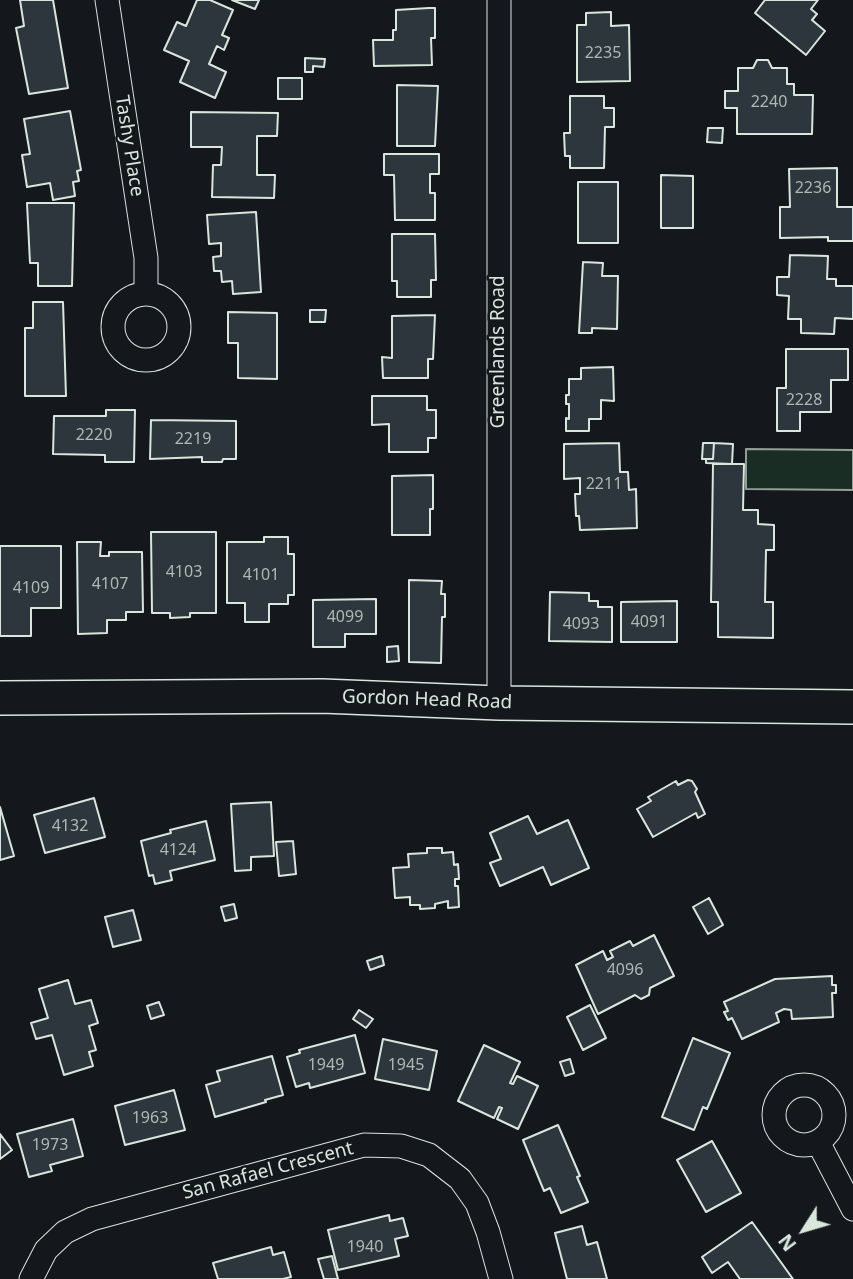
<!DOCTYPE html>
<style>
body{margin:0}
#map{position:relative;width:853px;height:1279px;overflow:hidden;background:#14181c;font-family:"Noto Sans",sans-serif}
canvas{display:block}
.north{position:absolute;left:769px;top:1195px;width:70px;height:70px;-webkit-text-stroke:5px #14181c;paint-order:stroke;rotate:233deg;font-size:19px;font-weight:700;line-height:28px;text-align:center;color:#d8e6dc}
.north::after{content:'';display:block;margin:auto;width:24px;height:32px;background:#d8e6dc;clip-path:polygon(50% 0,100% 100%,50% 72%,0 100%)}
</style>
<div id="map">
<canvas width="853" height="1279"></canvas>
<div class="north">N</div>
</div>
<script>
const g = document.querySelector('canvas').getContext('2d');
g.lineJoin = 'round';
function fillPath(path, color) { g.fillStyle = color; g.fill(path, 'evenodd'); }
const shape = rows => new Path2D(rows.map(r => 'M' + r).join(''));
function strokePath(path, color, width, dash) { g.strokeStyle = color; g.lineWidth = width; g.lineCap = dash ? 'butt' : 'round'; g.setLineDash(dash || []); g.stroke(path); }
function label(font, color, halo, rows, align = 'center') {
  g.font = font + ' "Noto Sans",sans-serif'; g.lineWidth = 5; g.setLineDash([]); g.textBaseline = 'middle'; g.strokeStyle = halo; g.fillStyle = color; for (const [text, x, y, turn = 0] of rows) {
    g.save(); g.translate(x, y); g.rotate((+turn || 0) * Math.PI / 180); g.textAlign = isNaN(turn) ? turn : align; if (halo) g.strokeText(text, 0, 0); g.fillText(text, 0, 0); g.restore();
  }
}
const green = shape([
 [746,449,853,450,853,490,746,489,746,449]
]);
const building = shape([
 [20,0,53,0,68,88,29,94,16,28,24,26,20,0],
 [197,0,210,0,233,10,222,35,229,38,224,50,217,46,209,64,226,72,215,98,180,82,189,61,164,50,177,22,186,26,197,0],
 [232,0,259,0,255,9,232,0],
 [765,0,818,0,811,9,817,14,812,20,825,31,806,55,755,13,765,0],
 [429,8,435,8,435,38,431,38,432,65,374,66,373,40,393,40,393,30,396,30,396,10,429,8],
 [611,12,611,26,629,25,630,81,577,82,577,25,586,25,586,13,611,12],
 [305,58,325,59,324,67,313,66,313,72,305,72,305,58],
 [757,60,768,60,772,68,787,68,787,84,794,84,794,95,813,95,812,134,737,134,737,108,725,108,725,91,738,91,738,68,753,68,757,60],
 [278,78,302,78,302,99,278,99,278,78],
 [397,85,438,86,435,146,397,146,397,85],
 [570,96,604,96,604,108,614,108,614,127,605,127,604,168,570,168,570,156,565,156,564,133,570,133,570,96],
 [70,111,81,170,77,171,79,181,73,182,75,196,53,200,50,183,27,187,22,155,30,154,24,119,70,111],
 [191,112,278,113,277,136,257,136,257,175,275,175,274,198,212,197,213,165,221,165,222,147,191,147,191,112],
 [708,128,723,128,722,143,707,142,708,128],
 [384,154,439,154,439,174,430,174,430,193,435,193,435,220,395,220,394,175,384,175,384,154],
 [837,168,837,207,853,207,853,241,828,241,828,237,780,238,780,207,790,207,789,169,837,168],
 [661,175,693,176,693,228,661,228,661,175],
 [578,182,618,182,618,243,578,243,578,182],
 [27,203,74,203,72,286,38,286,38,263,30,263,27,203],
 [256,212,261,292,233,294,232,281,222,282,221,271,214,271,213,257,221,256,221,243,209,244,207,215,256,212],
 [392,234,435,234,436,280,431,280,431,297,397,297,397,281,392,281,392,234],
 [790,255,828,256,827,279,836,279,836,286,853,286,853,319,835,318,834,334,801,333,801,319,788,319,789,296,777,295,777,277,789,277,790,255],
 [583,262,603,263,602,276,618,276,617,329,592,328,592,333,579,333,583,262],
 [33,302,63,302,66,396,25,396,25,328,33,328,33,302],
 [310,310,326,310,325,322,310,322,310,310],
 [228,312,277,313,277,379,238,378,238,343,228,343,228,312],
 [435,315,433,359,428,359,428,378,383,378,382,357,392,358,392,316,435,315],
 [786,349,848,349,848,380,831,380,831,412,800,412,800,431,777,431,777,388,786,388,786,349],
 [613,367,614,401,601,400,601,419,589,419,589,431,566,431,566,418,569,419,569,404,566,404,566,395,569,395,569,379,581,379,581,368,613,367],
 [372,396,427,396,427,410,436,410,436,438,428,438,428,452,389,452,389,424,372,425,372,396],
 [106,410,135,410,134,462,105,462,105,455,53,454,54,416,106,416,106,410],
 [151,420,236,421,236,459,223,459,222,462,202,462,202,457,150,459,151,420],
 [619,443,620,472,628,472,629,490,636,489,637,528,580,530,579,516,576,516,575,494,580,494,580,478,564,479,564,444,619,443],
 [703,443,714,443,713,459,702,459,703,443],
 [714,443,733,444,732,464,706,463,706,459,713,459,714,443],
 [713,464,744,464,743,510,758,510,758,524,774,525,774,550,766,550,765,602,773,602,773,638,718,637,718,602,711,602,713,464],
 [433,475,433,509,430,509,430,535,392,535,392,476,433,475],
 [151,532,216,532,216,613,190,613,190,617,170,618,170,613,152,613,151,532],
 [264,537,288,537,288,554,294,554,294,595,288,595,288,604,269,604,269,622,245,622,245,603,227,603,227,542,264,542,264,537],
 [77,542,101,542,100,556,109,556,109,552,142,552,143,612,126,612,126,620,107,620,107,633,78,634,77,542],
 [0,546,61,546,61,608,31,608,31,636,0,636,0,546],
 [409,580,442,581,441,594,445,594,445,617,442,617,441,663,409,662,409,580],
 [550,592,589,593,589,601,598,601,598,607,612,607,612,642,549,641,550,592],
 [376,599,376,634,345,634,345,647,313,647,313,600,376,599],
 [677,601,677,642,621,642,621,602,677,601],
 [398,646,399,661,387,662,387,647,398,646],
 [688,780,692,781,697,789,695,792,705,814,698,818,696,813,653,837,637,809,651,801,648,797,676,781,678,785,688,780],
 [94,798,105,837,45,853,34,815,94,798],
 [271,802,274,856,251,857,251,870,235,871,231,804,271,802],
 [0,807,14,856,0,860,0,807],
 [528,816,537,834,568,820,589,868,551,885,543,867,500,886,490,863,501,859,490,833,528,816],
 [206,821,215,860,170,871,172,880,155,884,153,875,149,876,141,841,171,833,170,830,206,821],
 [293,841,296,874,279,876,276,842,293,841],
 [427,848,442,848,442,853,453,852,454,865,458,864,459,879,455,879,455,886,458,886,459,907,448,908,448,901,435,904,435,908,420,909,420,905,410,905,410,897,395,898,393,868,409,867,408,854,427,853,427,848],
 [709,898,723,925,708,934,693,907,709,898],
 [234,904,237,918,225,921,221,907,234,904],
 [133,910,141,940,113,947,105,917,133,910],
 [654,935,674,976,650,988,649,995,641,999,635,995,598,1014,576,965,603,951,607,960,613,957,610,951,630,941,633,946,654,935],
 [382,956,384,965,370,970,367,961,382,956],
 [832,976,832,985,836,985,836,993,832,993,833,1017,792,1019,791,1010,784,1009,776,1013,779,1022,742,1039,732,1018,728,1020,724,1012,728,1011,724,1002,775,979,832,976],
 [68,980,75,1004,91,1000,98,1023,89,1026,96,1050,89,1052,93,1066,64,1075,52,1035,36,1039,31,1023,48,1018,39,989,68,980],
 [159,1002,164,1015,151,1019,147,1006,159,1002],
 [590,1005,606,1038,583,1050,567,1017,590,1005],
 [359,1010,373,1019,366,1028,353,1019,359,1010],
 [355,1035,365,1073,310,1088,309,1083,296,1087,287,1057,300,1053,299,1050,355,1035],
 [693,1038,730,1053,707,1109,703,1107,694,1130,662,1117,693,1038],
 [383,1039,437,1051,429,1090,375,1079,383,1039],
 [484,1045,520,1062,510,1083,513,1084,517,1076,538,1086,518,1129,497,1119,502,1108,499,1107,494,1118,458,1101,484,1045],
 [272,1056,283,1095,265,1100,266,1102,215,1117,206,1085,220,1081,217,1071,272,1056],
 [570,1059,574,1073,565,1076,560,1062,570,1059],
 [174,1090,185,1130,125,1145,115,1106,174,1090],
 [73,1119,83,1156,50,1165,52,1171,29,1177,17,1134,73,1119],
 [558,1125,580,1176,577,1177,588,1202,561,1213,550,1188,544,1191,523,1140,558,1125],
 [0,1134,12,1150,0,1159,0,1134],
 [712,1141,741,1193,706,1212,677,1160,712,1141],
 [389,1215,390,1221,403,1218,408,1236,395,1239,399,1256,338,1270,328,1230,389,1215],
 [752,1222,793,1279,740,1279,728,1262,712,1273,702,1257,752,1222],
 [582,1226,587,1245,597,1242,607,1279,567,1279,555,1233,582,1226],
 [271,1247,273,1255,284,1252,291,1277,283,1279,218,1279,213,1263,271,1247],
 [332,1256,338,1279,324,1279,318,1259,332,1256]
]);
const street = shape([
 [107,0,146,258,146,293],
 [499,0,499,703],
 '113 327a33 33 0 1 1 66 0a33 33 0 1 1-66 0Z',
 '774 1115a30 30 0 1 1 60 0a30 30 0 1 1-60 0Z',
 [818,1142,853,1209],
 [31,1279,46,1250,65,1232,92,1219,364,1145,401,1146,429,1155,460,1179,477,1203,488,1232,501,1279]
]);
const secondary = shape([
 [0,698,322,696,499,703,853,707]
]);
const numberNames = [
 ["2235",603,53],
 ["2240",769,102],
 ["2236",813,188],
 ["2228",804,400],
 ["2220",94,435],
 ["2219",193,439],
 ["2211",604,484],
 ["4103",184,572],
 ["4101",261,575],
 ["4107",110,584],
 ["4109",31,588],
 ["4099",345,617],
 ["4091",649,622],
 ["4093",581,624],
 ["4132",70,826],
 ["4124",178,850],
 ["4096",625,970],
 ["1949",326,1065],
 ["1945",406,1065],
 ["1963",150,1118],
 ["1973",50,1145],
 ["1940",365,1247]
];
const streetNames = [
 ["Tashy Place",129,146,81],
 ["Greenlands Road",499,352,-90],
 ["Gordon Head Road",427,700,2],
 ["San Rafael Crescent",268,1171,-15]
];
fillPath(green, '#1a2d24');
strokePath(green, '#939e99', 2);
fillPath(building, '#2c363c');
strokePath(building, '#d8e6dc', 2);
strokePath(street, '#d8e6dc', 25);
strokePath(secondary, '#d8e6dc', 36);
strokePath(street, '#14181c', 23);
strokePath(secondary, '#14181c', 33);
label('16px', '#adbab4', null, numberNames);
label('19px', '#d8e6dc', '#14181c', streetNames);
</script>
